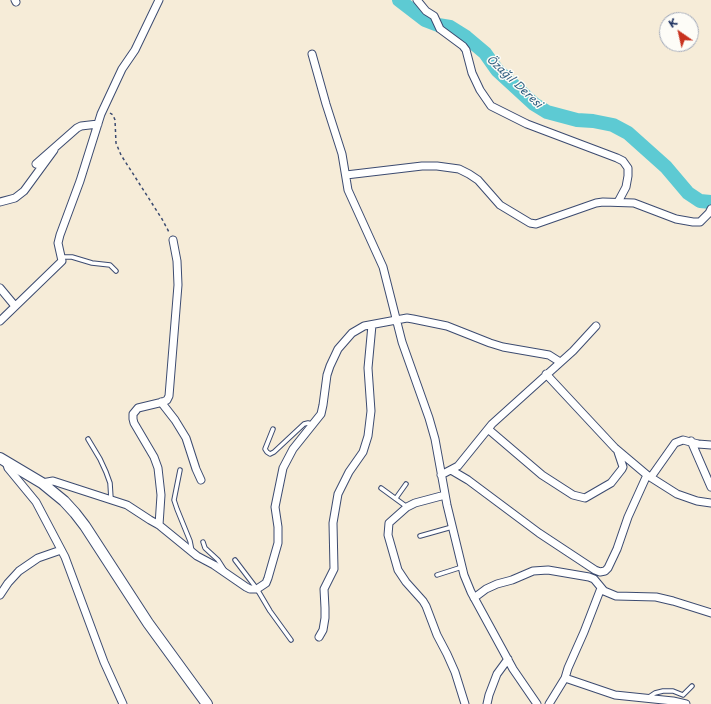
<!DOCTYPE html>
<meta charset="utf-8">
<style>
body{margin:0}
#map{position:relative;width:711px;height:704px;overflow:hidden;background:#f6ecd8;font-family:"Playpen Sans",sans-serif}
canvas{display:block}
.north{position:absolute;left:659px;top:12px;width:40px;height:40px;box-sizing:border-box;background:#fdfcf7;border:1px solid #a3aaba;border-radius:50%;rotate:326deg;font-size:11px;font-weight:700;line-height:16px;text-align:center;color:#1b2f5e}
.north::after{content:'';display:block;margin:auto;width:14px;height:18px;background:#c8321e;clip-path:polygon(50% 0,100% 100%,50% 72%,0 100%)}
</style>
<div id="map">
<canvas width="711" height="704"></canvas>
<div class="north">K</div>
</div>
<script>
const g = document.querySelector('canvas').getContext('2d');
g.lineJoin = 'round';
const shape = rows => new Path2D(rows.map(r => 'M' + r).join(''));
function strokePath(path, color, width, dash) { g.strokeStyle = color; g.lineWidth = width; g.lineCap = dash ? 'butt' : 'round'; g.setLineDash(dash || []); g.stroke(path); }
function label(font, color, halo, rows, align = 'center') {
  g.font = font + ' "Playpen Sans",sans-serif'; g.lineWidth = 3; g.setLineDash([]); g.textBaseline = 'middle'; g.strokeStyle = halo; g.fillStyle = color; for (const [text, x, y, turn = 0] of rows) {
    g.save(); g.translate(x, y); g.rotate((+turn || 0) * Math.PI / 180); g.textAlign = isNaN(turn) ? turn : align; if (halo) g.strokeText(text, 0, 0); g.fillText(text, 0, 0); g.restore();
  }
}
const river = shape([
 [399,0,425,20,438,25,450,27,466,37,485,53,497,70,534,104,547,112,577,120,593,121,613,125,628,133,666,167,688,193,700,201,711,202]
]);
const path = shape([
 [110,113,113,115,115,120,116,143,121,155,162,219,170,234]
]);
const lane = shape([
 [62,257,72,257,92,263,110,265,116,271],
 [273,429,265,449,267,452,270,454,274,452,304,424,308,423,312,424],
 [88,439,100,459,106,472,110,483,111,499],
 [180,470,174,500,177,509,190,541,192,551],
 [381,488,407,507],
 [396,498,406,484],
 [420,536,452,527],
 [203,542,205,548,218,560,225,571],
 [235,560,257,589,270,611,291,640],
 [437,575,462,567],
 [649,697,655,693,663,691,673,691,683,695,692,686]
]);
const street = shape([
 [15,0,16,2],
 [417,0,426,11,434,16,440,29,463,46,466,50,472,73,480,90,491,106,527,124,617,158,623,161,628,168,628,176,626,187,618,202],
 [312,54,326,104,342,154,348,190,383,267,402,342,429,418,435,439,447,505,464,575,471,592,513,669,537,704],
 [36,164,77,128,81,126,98,124],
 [346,175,422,166,437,166,459,169,469,174,478,180,500,205,530,223,536,224,596,203,603,202,634,203,676,219,693,222,700,222,709,213,711,209],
 [0,202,15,198,24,191,54,150],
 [0,288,15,306],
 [0,321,62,261,58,243,60,235,80,181,101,114,122,69,135,50,159,0],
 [546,374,615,448,647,475,677,494,697,501,711,503],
 [161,402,175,420,186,438,196,469,201,480],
 [488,429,542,475,573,495,585,498,604,487,611,483,622,469,623,467,618,452],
 [691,441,711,487],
 [6,462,8,468,36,502,65,557,104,662,123,704],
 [451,470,468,480,539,533,595,570,600,572,605,571,608,568,617,549,628,517,647,475],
 [441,475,458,466,492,424,573,351,596,326],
 [651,477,675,443,683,440,698,444,711,445],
 [42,483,53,481,127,505,150,520,159,525,197,556,214,565,246,587,250,589,257,589,266,583,268,578,278,543,278,527,275,507,283,468,293,449,321,414,323,405,327,375,330,366,338,349,352,333,364,326,407,318,413,319,447,326,490,343,503,347,549,355,560,362],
 [445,495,415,503,407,507,389,523,388,535,398,570,406,582,423,601,426,606,437,635,447,654,455,672,465,704],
 [159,525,161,495,158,468,154,457,134,423,133,419,133,414,138,408,163,402,167,400,169,396,178,285,177,261,173,240],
 [0,595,8,583,19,571,38,558,61,550],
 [474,598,486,589,497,584,512,580,533,571,548,570,589,577,594,579,604,591,616,596,656,597,673,601,711,613],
 [319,637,323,630,325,618,325,608,324,589,334,569,333,523,338,494,349,472,363,452,368,436,371,411,368,368,372,325],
 [565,678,615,695,673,701,686,704],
 [487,704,489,695,497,674,508,659],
 [549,704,565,678,568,668,584,632,601,588]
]);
const secondary = shape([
 [0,458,42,483,64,501,75,513,85,526,148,623,207,704]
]);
const waterNames = [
 ["Özağıl Deresi",514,82,43]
];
strokePath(river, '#5dcad3', 14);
strokePath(lane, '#3c4b70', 5.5);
strokePath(street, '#3c4b70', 9);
strokePath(secondary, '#3c4b70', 12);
strokePath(path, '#3c4b70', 1.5, [3, 3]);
strokePath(lane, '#fff', 3.5);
strokePath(street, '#fff', 7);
strokePath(secondary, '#fff', 10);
label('italic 11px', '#2f5e81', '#fdfcf7', waterNames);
</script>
